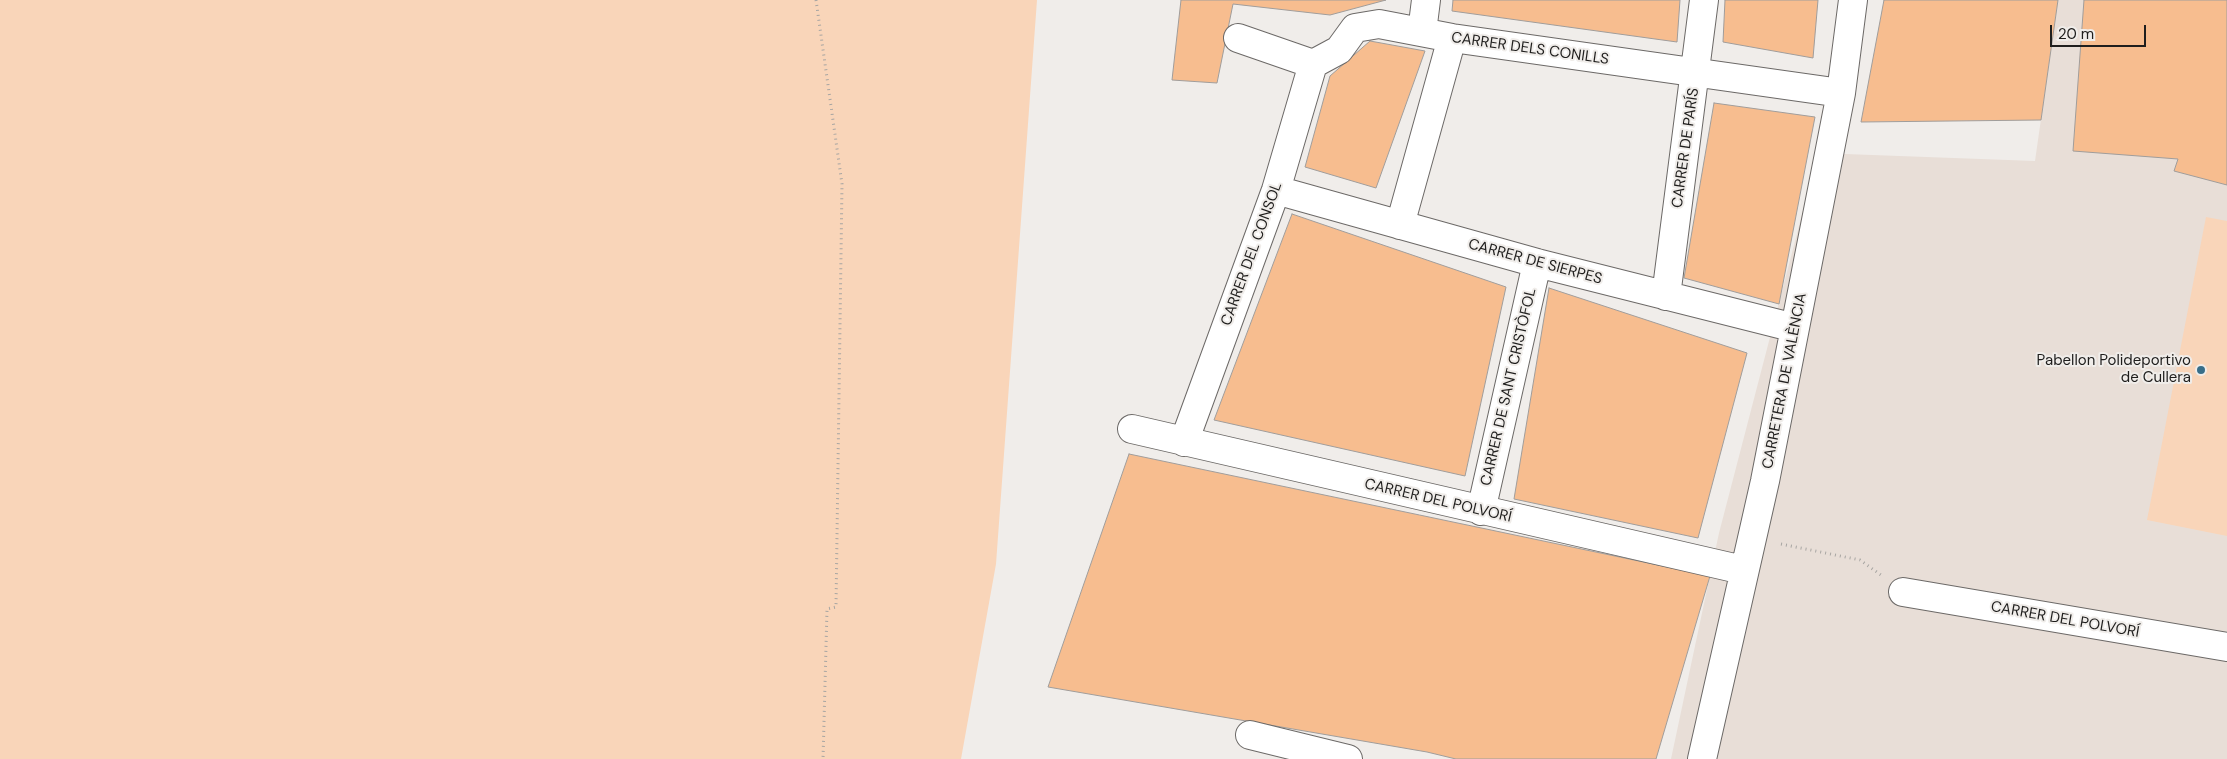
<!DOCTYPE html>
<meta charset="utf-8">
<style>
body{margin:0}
#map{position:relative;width:2227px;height:759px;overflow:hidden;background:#f0edea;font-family:"DM Sans",sans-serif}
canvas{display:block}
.scale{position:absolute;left:2050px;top:25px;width:96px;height:22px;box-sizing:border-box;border:2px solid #1f1e1d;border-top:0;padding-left:6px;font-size:15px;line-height:18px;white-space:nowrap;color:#1f1e1d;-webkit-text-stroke:4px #f0edea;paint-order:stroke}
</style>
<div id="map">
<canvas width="2227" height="759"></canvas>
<div class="scale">20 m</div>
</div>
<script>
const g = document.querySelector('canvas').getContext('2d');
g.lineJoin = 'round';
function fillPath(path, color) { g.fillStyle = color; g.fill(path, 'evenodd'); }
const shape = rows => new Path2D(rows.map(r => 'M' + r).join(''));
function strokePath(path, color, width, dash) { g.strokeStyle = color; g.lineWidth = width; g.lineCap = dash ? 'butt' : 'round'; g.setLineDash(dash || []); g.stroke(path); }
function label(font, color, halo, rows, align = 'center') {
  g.font = font + ' "DM Sans",sans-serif'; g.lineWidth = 4; g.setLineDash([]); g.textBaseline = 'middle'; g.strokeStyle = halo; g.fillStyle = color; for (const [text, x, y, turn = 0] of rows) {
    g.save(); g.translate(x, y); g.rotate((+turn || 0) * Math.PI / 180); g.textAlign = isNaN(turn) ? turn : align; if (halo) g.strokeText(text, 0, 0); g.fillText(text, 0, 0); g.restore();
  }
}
const built = shape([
 [2058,0,2227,0,2227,759,1671,759,1719,533,1818,153,2035,161]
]);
const green = shape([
 [0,0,1037,0,996,564,961,759,0,759],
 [2206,217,2227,221,2227,536,2147,520]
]);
const building = shape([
 [1181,0,1386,0,1330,15,1233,4,1217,83,1172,80,1181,0],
 [1453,0,1680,0,1677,42,1452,11,1453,0],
 [1725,0,1818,0,1813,58,1723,42,1725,0],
 [1884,0,2058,0,2041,120,1861,122,1884,0],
 [2084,0,2227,0,2227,185,2174,171,2178,159,2073,151,2084,0],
 [1370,41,1425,51,1376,188,1305,167,1330,76,1370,41],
 [1714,103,1815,117,1779,304,1684,278,1714,103],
 [1292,214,1506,287,1465,476,1214,420,1292,214],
 [1549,288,1747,353,1698,538,1514,499,1549,288],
 [1129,454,1710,576,1656,759,1456,759,1427,752,1048,687,1129,454]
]);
const path = shape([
 [816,0,842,184,836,607,827,609,823,759],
 [1781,544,1860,560,1881,575]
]);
const minor = shape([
 [1422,32,1426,0],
 [1238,38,1313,64,1339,50,1355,28,1379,24,1452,38,1841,93],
 [1276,190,1537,263,1795,328],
 [1400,225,1452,38],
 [1666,296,1704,0],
 [1132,429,1743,570],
 [1184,442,1276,190,1313,64],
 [1481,511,1537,263],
 [1903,592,2227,647],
 [1250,735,1348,759],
 [1702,759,1765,481,1841,93,1853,0]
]);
const markers = [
 [2201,370,5,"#386e89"]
];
const streetNames = [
 ["CARRER DELS CONILLS",1530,49,8],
 ["CARRER DE PARÍS",1686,148,-82],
 ["CARRER DEL CONSOL",1252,254,-70],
 ["CARRER DE SIERPES",1535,262,15],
 ["CARRETERA DE VALÈNCIA",1785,381,-79],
 ["CARRER DE SANT CRISTÒFOL",1509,387,-77],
 ["CARRER DEL POLVORÍ",1438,501,13],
 ["CARRER DEL POLVORÍ",2065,620,10]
];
const poiNames = [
 ["Pabellon Polideportivo",2191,361],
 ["de Cullera",2191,378]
];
fillPath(built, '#e8ded7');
fillPath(green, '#f9d5b9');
fillPath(building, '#f7bd8f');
strokePath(building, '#a09d9b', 1);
strokePath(minor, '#6c6967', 30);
strokePath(path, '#a7a5a2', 3, [1, 4]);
strokePath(minor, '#fff', 28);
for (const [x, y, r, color] of markers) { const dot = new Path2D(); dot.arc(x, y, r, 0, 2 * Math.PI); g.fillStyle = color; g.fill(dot); strokePath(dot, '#f0edea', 2); }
label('15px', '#1f1e1d', '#f0edea', streetNames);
label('15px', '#1f1e1d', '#f0edea', poiNames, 'right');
</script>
